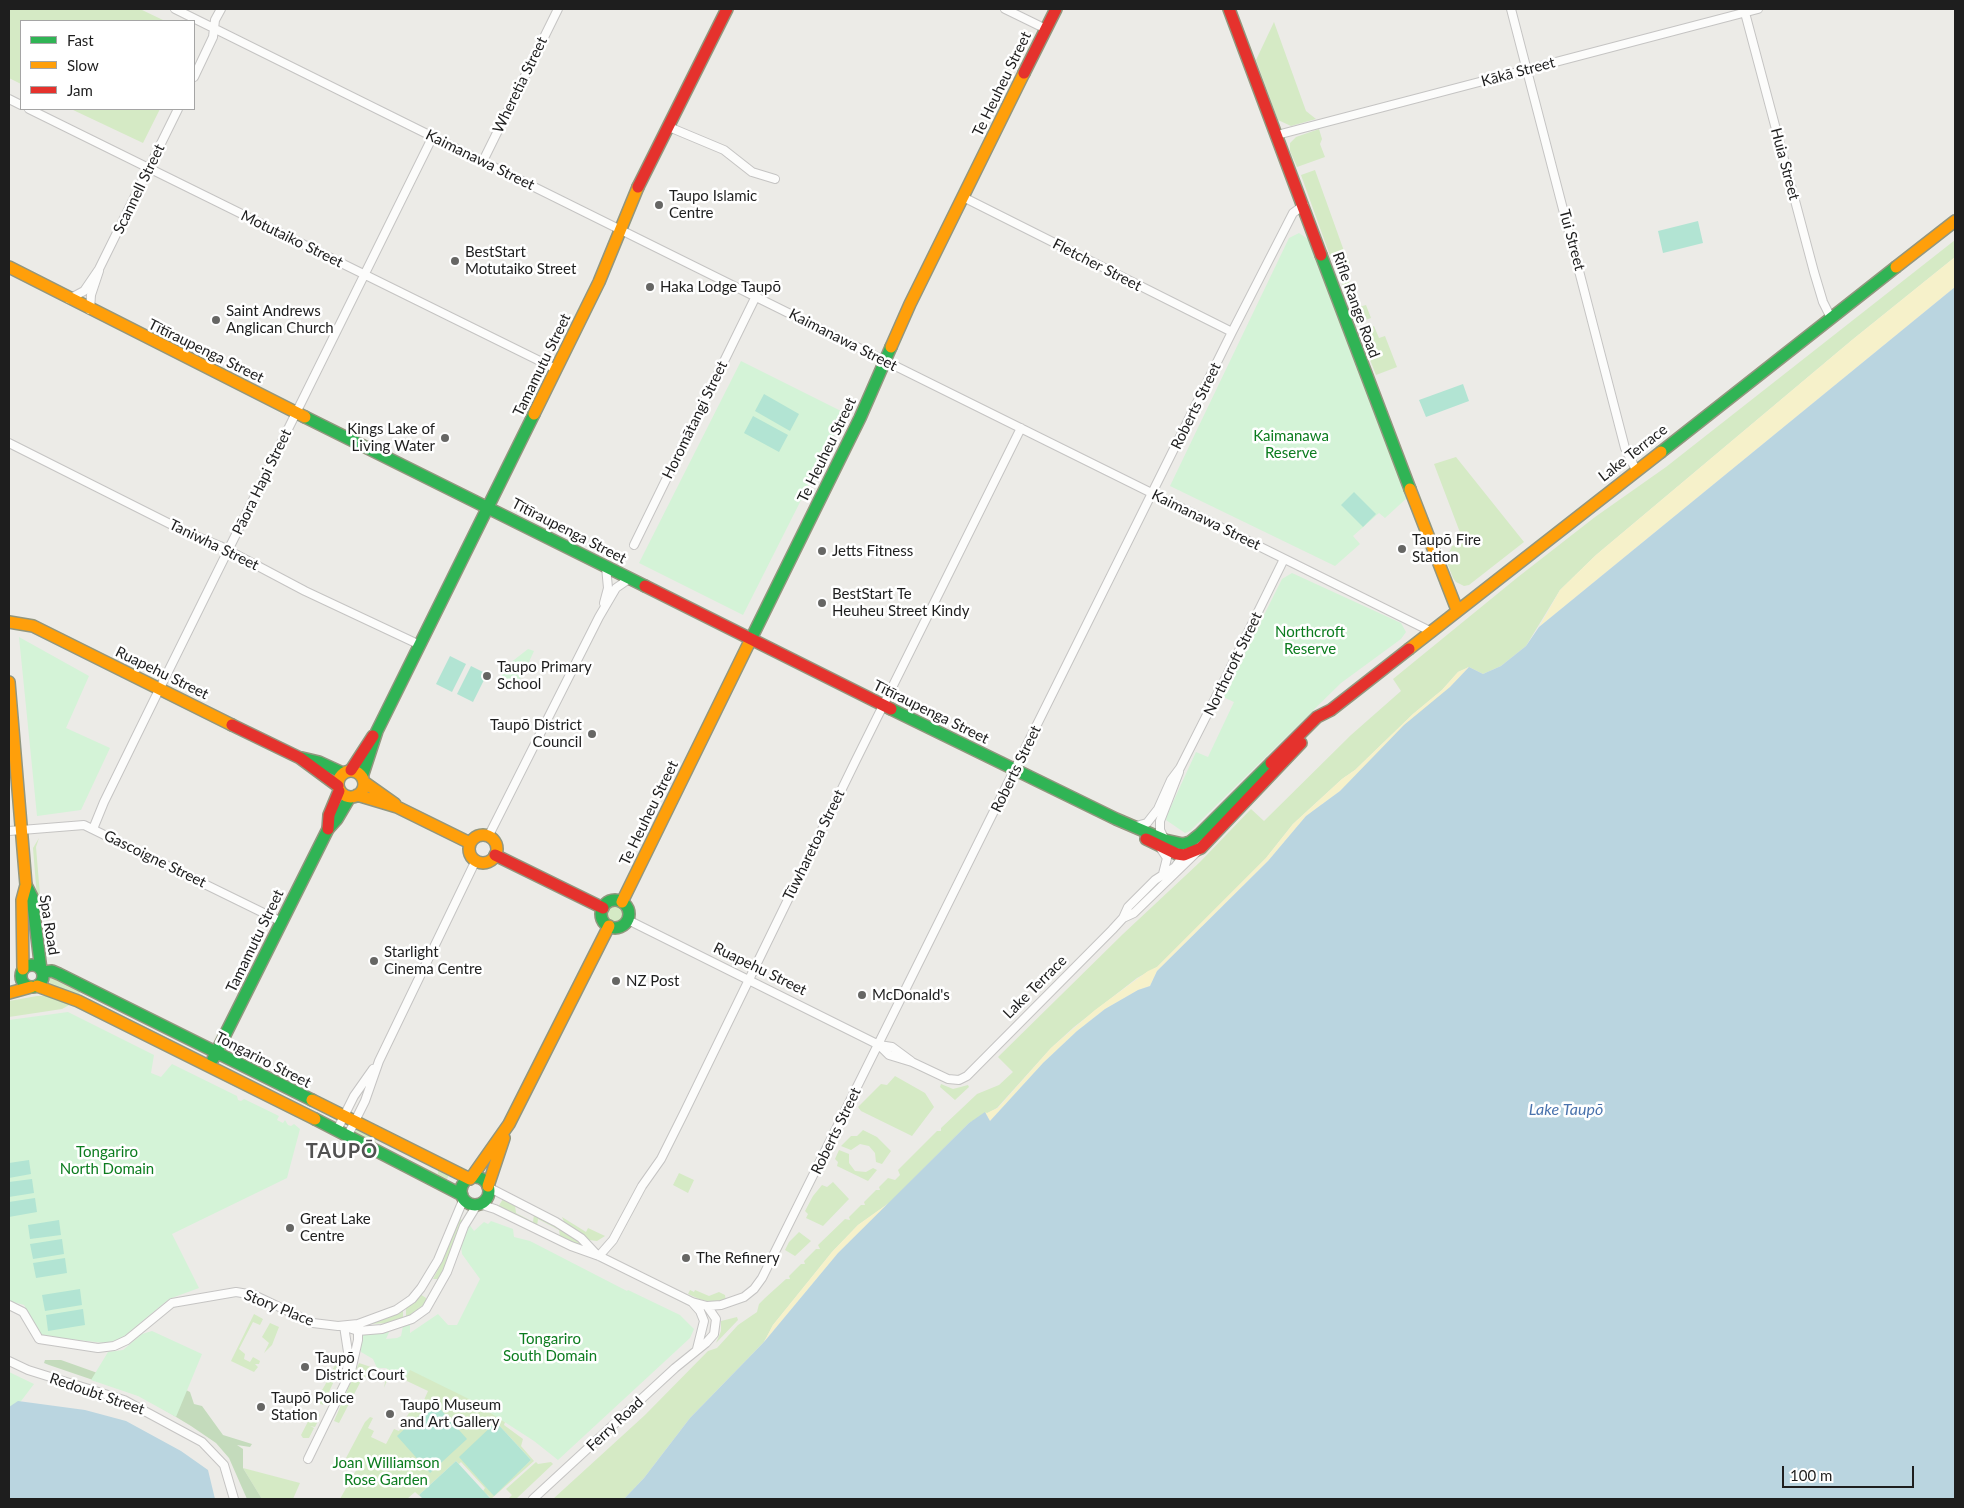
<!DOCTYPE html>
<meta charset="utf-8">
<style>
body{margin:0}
#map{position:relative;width:1964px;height:1508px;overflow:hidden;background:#ecebe7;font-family:Lato,sans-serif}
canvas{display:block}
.frame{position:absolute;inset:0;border:10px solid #1e1e1e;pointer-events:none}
.legend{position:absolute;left:20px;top:20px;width:175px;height:90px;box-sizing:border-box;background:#fff;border:1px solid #a5a5a5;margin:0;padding:6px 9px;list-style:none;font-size:15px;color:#1e1e1e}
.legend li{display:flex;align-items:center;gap:10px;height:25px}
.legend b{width:25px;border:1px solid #a5a5a5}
.scale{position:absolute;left:1782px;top:1466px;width:132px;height:22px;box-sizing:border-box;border:2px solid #1e1e1e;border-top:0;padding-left:6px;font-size:15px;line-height:18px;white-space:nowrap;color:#1e1e1e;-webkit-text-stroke:4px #fff;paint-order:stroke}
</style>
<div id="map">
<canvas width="1964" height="1508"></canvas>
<div class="frame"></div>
<ul class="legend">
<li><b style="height:6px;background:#30b455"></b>Fast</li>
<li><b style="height:6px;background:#ff9f0a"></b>Slow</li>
<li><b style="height:6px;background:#e5322d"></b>Jam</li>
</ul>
<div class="scale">100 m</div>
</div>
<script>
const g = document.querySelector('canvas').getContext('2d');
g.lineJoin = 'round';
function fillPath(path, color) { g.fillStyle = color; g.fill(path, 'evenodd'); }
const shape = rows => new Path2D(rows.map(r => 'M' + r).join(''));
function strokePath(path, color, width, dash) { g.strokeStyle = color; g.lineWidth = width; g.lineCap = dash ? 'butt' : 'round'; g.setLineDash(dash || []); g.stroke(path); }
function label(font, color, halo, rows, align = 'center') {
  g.font = font + ' Lato,sans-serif'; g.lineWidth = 5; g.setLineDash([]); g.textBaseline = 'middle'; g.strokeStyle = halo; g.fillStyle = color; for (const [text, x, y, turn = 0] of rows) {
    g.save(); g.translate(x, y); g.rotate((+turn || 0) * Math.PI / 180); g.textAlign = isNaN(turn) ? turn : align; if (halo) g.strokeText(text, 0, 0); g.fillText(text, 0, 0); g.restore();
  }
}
const grass = shape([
 [9,9,140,9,165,21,21,21,21,84,9,78],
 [1274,22,1306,111,1316,119,1291,126,1278,120,1256,60],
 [71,109,160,109,143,143],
 [1319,129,1322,139,1320,144,1325,157,1297,167,1290,151,1290,143,1296,137],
 [1315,170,1344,251,1330,256,1301,175],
 [1955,240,1955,257,1852,340,1596,555,1560,590,1526,646,1501,666,1483,674,1469,667,1458,672,1442,690,1413,714,1355,770,1342,779,1293,824,1266,858,1157,967,1137,978,1074,1027,1051,1048,997,1108,969,1123,889,1203,858,1225,832,1252,773,1325,764,1342,690,1418,644,1478,624,1499,553,1499,645,1415,708,1351,717,1348,738,1325,757,1312,759,1304,765,1298,786,1279,790,1279,789,1276,801,1264,805,1264,804,1261,816,1249,820,1249,818,1245,845,1219,850,1220,849,1217,861,1205,865,1205,864,1202,876,1190,880,1190,879,1187,888,1178,895,1180,900,1175,898,1170,937,1131,941,1131,941,1128,977,1094,999,1085,1013,1072,998,1057,1123,934,1200,862,1251,809,1264,821,1351,735,1401,691,1393,679,1518,577,1595,517,1666,467],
 [1347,257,1350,263,1343,266,1359,307,1366,305,1371,318,1357,323,1334,262],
 [1374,326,1379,338,1385,336,1397,367,1376,375,1359,332],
 [1456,457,1524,542,1469,585,1464,586,1456,582,1453,578,1446,560,1452,546,1464,543,1434,464],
 [39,838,36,847,40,895,37,898,33,848],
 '607 914a8 8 0 1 1 16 0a8 8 0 1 1-16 0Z',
 [52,974,82,989,77,998,46,987],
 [37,996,51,996,71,1004,62,1009,9,1017,9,1001],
 [895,1076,925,1093,934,1107,912,1136,861,1111,858,1107,881,1084,887,1085],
 [941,1084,953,1089,968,1085,969,1087,955,1100,940,1087],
 [356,1128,375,1137,376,1144,438,1174,438,1167,450,1173,446,1181,354,1133],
 [863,1130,877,1137,891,1151,882,1164,876,1162,875,1153,869,1146,860,1144,851,1150,841,1146,851,1136,857,1136],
 [839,1150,849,1154,849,1163,855,1171,866,1172,873,1168,877,1170,868,1181,837,1166,838,1162,835,1159],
 [679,1173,694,1180,688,1193,673,1185],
 [833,1182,849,1199,823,1226,806,1218,808,1214,805,1211,813,1196,822,1185,827,1187],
 [503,1199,515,1205,516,1213,533,1222,534,1214,554,1224,571,1235,583,1246,560,1237,559,1230,538,1219,537,1226,498,1207],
 [562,1217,586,1232,588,1228,605,1236,597,1241,589,1240,565,1224],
 [459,1218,463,1221,454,1240,447,1263,438,1279,433,1279,444,1258],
 [799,1232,811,1241,795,1256,785,1250,789,1242],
 [690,1290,694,1292,695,1290,709,1296,719,1292,725,1295,726,1301,709,1302,699,1299,688,1294],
 [420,1294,426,1298,426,1303,406,1318,406,1306],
 [403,1308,403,1320,393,1323,365,1324],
 [254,1314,263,1319,260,1325,253,1322,239,1349,245,1354,244,1359,250,1362,253,1357,260,1361,259,1364,255,1364,258,1367,254,1372,231,1361],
 [737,1317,738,1320,716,1343,721,1331,721,1321],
 [270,1323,279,1327,272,1345,264,1353,269,1343,262,1337],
 [333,1354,340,1359,339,1370,323,1405,309,1398,316,1400,325,1385,336,1363,336,1359,332,1357],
 [389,1359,471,1399,505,1422,504,1425,523,1439,521,1446,534,1461,491,1499,488,1499,490,1497,483,1491,485,1488,461,1462,459,1464,456,1461,419,1495,423,1499,415,1492,407,1499,340,1499,359,1465,346,1458,365,1422,370,1417,373,1418,368,1428,374,1431,371,1437,386,1444,394,1429,399,1431,411,1409,414,1411,420,1399,424,1400,428,1391,390,1373,384,1388],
 [496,1422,531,1460,496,1493],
 [359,1363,371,1367,371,1375,362,1379,339,1423,334,1421],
 [317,1411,320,1415,317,1423,315,1427,310,1426,314,1428,309,1438,303,1438,301,1435,313,1412,316,1413],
 [536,1462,538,1464,551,1462,553,1464,516,1499,508,1499,512,1495,506,1489],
 [243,1468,300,1483,293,1499,262,1499]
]);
const forest = shape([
 [45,1360,61,1360,106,1376,184,1389,190,1392,194,1404,202,1406,223,1435,252,1444,250,1447,237,1445,243,1449,243,1468,262,1499,247,1499,229,1458,216,1443,191,1426,143,1397,49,1365,44,1363]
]);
const sand = shape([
 [1955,257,1955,287,1539,627,1560,590,1596,555,1852,340],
 [1469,667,1450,687,1340,791,1306,816,1268,861,1157,971,1150,986,1138,990,1105,1009,1077,1031,1043,1063,990,1121,985,1112,987,1113,998,1108,1051,1048,1095,1010,1148,971,1157,967,1266,858,1293,824,1342,779,1355,770,1413,714,1442,690,1458,672],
 [889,1203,838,1253,764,1342,773,1325,832,1252,858,1225]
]);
const park = shape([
 [1299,233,1308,239,1408,497,1385,518,1379,513,1353,536,1360,544,1335,566,1170,486,1289,238],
 [741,361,845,413,743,615,639,563],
 [1292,573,1401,623,1406,632,1401,639,1341,683,1190,831,1185,833,1166,820,1167,815,1196,752,1208,757,1234,702,1223,697,1282,579],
 [19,637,89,676,66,728,110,748,81,810,37,816],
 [528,649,534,651,522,677,513,685,499,681,505,667],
 [68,1012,154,1055,151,1073,161,1077,172,1064,237,1096,238,1100,241,1101,244,1099,279,1116,277,1120,283,1123,285,1120,288,1125,291,1126,294,1124,300,1129,287,1178,172,1234,199,1288,169,1299,121,1339,105,1343,42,1336,24,1305,9,1301,9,1020],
 [491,1221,513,1229,514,1237,530,1241,627,1291,628,1290,680,1315,694,1329,690,1338,558,1460,534,1441,469,1399,410,1370,405,1379,386,1368,377,1368,373,1359,361,1352,359,1345,361,1337,367,1332,390,1330,386,1339,397,1338,401,1336,403,1326,410,1323,410,1333,438,1314,448,1325,457,1325,480,1279,462,1254,461,1245,469,1224,474,1231,484,1222,488,1224],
 [152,1331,202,1354,176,1417,138,1396,91,1380,108,1352,123,1350,142,1334],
 [9,1372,34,1384,12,1413,9,1412]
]);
const pitch = shape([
 [1698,221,1703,243,1663,253,1658,231],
 [1463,384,1469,401,1426,417,1419,400],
 [764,394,799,414,790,431,755,411],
 [753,416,788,435,779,452,744,433],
 [1354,492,1376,514,1363,527,1341,505],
 [450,656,466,664,452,692,436,684],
 [471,666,487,674,473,702,457,694],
 [29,1160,31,1174,9,1178,9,1163],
 [32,1179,34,1193,9,1197,9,1182],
 [35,1198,37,1212,9,1217,9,1202],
 [59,1220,61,1235,30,1239,28,1225],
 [62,1239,64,1254,33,1259,30,1244],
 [65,1258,67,1273,36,1278,33,1263],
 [80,1289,82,1305,45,1311,42,1295],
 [83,1309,85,1325,48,1331,46,1315],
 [434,1402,467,1439,430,1473,397,1436],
 [496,1422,531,1460,494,1496,459,1457],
 [456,1461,490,1498,423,1499,419,1495]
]);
const water = shape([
 [1955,287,1955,1499,624,1499,644,1478,690,1418,764,1342,838,1253,969,1123,985,1112,990,1121,1043,1063,1077,1031,1105,1009,1138,990,1150,986,1157,971,1268,861,1306,816,1340,791,1404,725,1450,687,1469,667,1483,674,1501,666,1526,646,1539,627],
 [18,1401,85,1410,126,1421,181,1451,208,1470,215,1499,9,1499,9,1407]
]);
const street = shape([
 [175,9,1430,631],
 [1005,9,1046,29],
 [1511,9,1625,448,1636,470],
 [1744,9,1814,272,1823,302,1831,318],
 [194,77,213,37,215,20,221,9],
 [9,99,21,105],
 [29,109,556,369],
 [669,127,724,150,752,172,775,179],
 [1277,135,1758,9],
 [483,161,558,9],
 [963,197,1232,332],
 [69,299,84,291,99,269,178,109],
 [90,310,91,295,99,271],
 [9,443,182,530,220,546,305,591,420,645],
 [634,545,756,296],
 [604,603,608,588,606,567],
 [1136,826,1147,823,1158,809,1171,780,1180,768,1226,677,1284,559],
 [93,829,104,802,156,696,433,136],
 [9,831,84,825,282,922],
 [488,837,599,617,616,588,629,579],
 [1165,840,1160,830,1160,821,1179,772],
 [1161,849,1167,858,1163,874],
 [1123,918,1134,913,1199,850],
 [628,920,879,1045,892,1047,911,1061],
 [879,1045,889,1055,912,1062,948,1079,959,1080,967,1076,1112,930,1123,918,1128,907,1155,880,1175,867,1186,852],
 [337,1130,354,1096,373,1069],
 [348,1135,365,1101,379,1061,476,860],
 [488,1187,556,1222,581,1238,597,1255],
 [479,1204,495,1209,571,1246,599,1256,692,1302,707,1306,716,1319,714,1334,706,1343,675,1368,533,1499],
 [599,1256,613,1240,642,1186,661,1159,684,1113,856,760,1021,428],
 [692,1302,700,1311,704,1321,697,1349],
 [9,1305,23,1312,39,1339,98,1348,114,1346,127,1340,172,1303,236,1292,254,1295,313,1323,338,1326,358,1324,396,1310,412,1299,421,1288,438,1260,464,1198],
 [707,1306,721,1305,744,1297,754,1289,762,1278,1232,332,1293,213,1304,205],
 [344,1326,348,1352,347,1371],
 [346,1327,358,1331,382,1329,412,1319,426,1309,447,1272,464,1226,477,1205],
 [9,1361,28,1370,124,1400,202,1442,224,1465,234,1499],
 [308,1459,351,1371,358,1340,358,1326]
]);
const fast = shape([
 [1321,255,1410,489],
 [305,417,645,586],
 [1661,452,1896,267],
 [751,639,860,418,891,347],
 [891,709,1116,819,1165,840,1183,844,1190,842,1200,834,1271,763],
 [302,758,319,762,343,773],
 [362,777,377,731,534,414],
 [26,885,32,897,41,970],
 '601 914a14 14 0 1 1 28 0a14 14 0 1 1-28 0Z',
 '21 976a11 11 0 1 1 22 0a11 11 0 1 1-22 0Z',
 [43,972,52,971,59,974,312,1100],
 [213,1059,328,829,337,819,350,797],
 [315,1119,462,1195],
 '461 1191a14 14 0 1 1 28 0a14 14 0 1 1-28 0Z'
]);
const slow = shape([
 [9,267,305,417],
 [1896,267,1955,221],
 [891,347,910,304,1024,73],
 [534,414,599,282,638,187],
 [1410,489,1457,610],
 [9,622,33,626,232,725],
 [1409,649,1661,452],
 [9,682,26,885,22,900,23,969],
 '338 784a13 13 0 1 1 26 0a13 13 0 1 1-26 0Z',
 [364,782,395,804],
 [357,795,397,807,470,843],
 '469 849a14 14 0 1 1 28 0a14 14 0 1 1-28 0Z',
 [622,902,751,639],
 [37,986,78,1001,315,1119],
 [9,993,31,987],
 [312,1100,470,1179],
 [471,1178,509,1124,609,926],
 [488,1186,504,1138]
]);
const jam = shape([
 [1229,9,1321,255],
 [1024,73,1056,9],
 [638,187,727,9],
 [645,586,891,709],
 [232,725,300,758,338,786],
 [1271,763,1317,717,1331,710,1409,649],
 [351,770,373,736],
 [328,829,329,815,339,791],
 [1146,839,1177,854,1184,855,1201,848,1301,743],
 [495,855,603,908]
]);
const markers = [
 [659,205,5,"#666664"],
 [455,261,5,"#666664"],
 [650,287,5,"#666664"],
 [216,320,5,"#666664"],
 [445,438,5,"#666664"],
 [1402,549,5,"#666664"],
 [822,551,5,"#666664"],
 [822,603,5,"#666664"],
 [487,676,5,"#666664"],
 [592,734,5,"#666664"],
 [374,961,5,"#666664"],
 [616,981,5,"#666664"],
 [862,995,5,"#666664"],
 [290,1228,5,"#666664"],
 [686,1258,5,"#666664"],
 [305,1367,5,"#666664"],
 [261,1407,5,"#666664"],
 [390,1414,5,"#666664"]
];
const streetNames = [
 ["Kākā Street",1518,72,-15],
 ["Te Heuheu Street",1002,84,-64],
 ["Wheretia Street",520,85,-64],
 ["Kaimanawa Street",480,160,26],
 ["Huia Street",1785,164,75],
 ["Scannell Street",139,189,-64],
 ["Motutaiko Street",292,239,26],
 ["Tui Street",1572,240,75],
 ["Fletcher Street",1097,265,27],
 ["Rifle Range Road",1356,305,70],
 ["Kaimanawa Street",843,340,27],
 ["Tītīraupenga Street",206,351,26],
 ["Tamamutu Street",542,365,-64],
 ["Roberts Street",1196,406,-64],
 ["Horomātangi Street",695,420,-64],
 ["Te Heuheu Street",827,450,-64],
 ["Lake Terrace",1633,453,-38],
 ["Pāora Hapi Street",262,482,-64],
 ["Kaimanawa Street",1206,520,26],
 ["Tītīraupenga Street",569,531,27],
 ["Taniwha Street",214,545,26],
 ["Northcroft Street",1233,664,-64],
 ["Ruapehu Street",162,673,26],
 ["Tītīraupenga Street",931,712,26],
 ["Roberts Street",1016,769,-64],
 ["Te Heuheu Street",649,813,-64],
 ["Tūwharetoa Street",814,845,-64],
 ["Gascoigne Street",155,859,26],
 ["Spa Road",49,925,81],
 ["Tamamutu Street",255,941,-64],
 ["Ruapehu Street",760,969,26],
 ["Lake Terrace",1035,987,-45],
 ["Tongariro Street",263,1060,27],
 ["Roberts Street",836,1131,-64],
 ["Story Place",279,1308,22],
 ["Redoubt Street",97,1394,19],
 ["Ferry Road",615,1424,-43]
];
const poiNames = [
 ["Taupo Islamic",669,196],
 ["Centre",669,213],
 ["BestStart",465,252],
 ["Motutaiko Street",465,269],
 ["Haka Lodge Taupō",660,287],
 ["Saint Andrews",226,311],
 ["Anglican Church",226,328],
 ["Kings Lake of",435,429,"right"],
 ["Living Water",435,446,"right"],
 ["Taupō Fire",1412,540],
 ["Station",1412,557],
 ["Jetts Fitness",832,551],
 ["BestStart Te",832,594],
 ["Heuheu Street Kindy",832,611],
 ["Taupo Primary",497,667],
 ["School",497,684],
 ["Taupō District",582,725,"right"],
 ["Council",582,742,"right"],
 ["Starlight",384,952],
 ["Cinema Centre",384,969],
 ["NZ Post",626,981],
 ["McDonald's",872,995],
 ["Great Lake",300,1219],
 ["Centre",300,1236],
 ["The Refinery",696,1258],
 ["Taupō",315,1358],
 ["District Court",315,1375],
 ["Taupō Police",271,1398],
 ["Station",271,1415],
 ["Taupō Museum",400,1405],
 ["and Art Gallery",400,1422]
];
const parkNames = [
 ["Kaimanawa",1291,436],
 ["Reserve",1291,453],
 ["Northcroft",1310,632],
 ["Reserve",1310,649],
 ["Tongariro",107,1152],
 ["North Domain",107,1169],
 ["Tongariro",550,1339],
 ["South Domain",550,1356],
 ["Joan Williamson",386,1463],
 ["Rose Garden",386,1480]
];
const waterNames = [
 ["Lake Taupō",1566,1110]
];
const districtNames = [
 ["TAUPŌ",342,1152]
];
fillPath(grass, '#d5eac5');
fillPath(forest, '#c4dbbc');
fillPath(sand, '#f6f1ca');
fillPath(park, '#d4f3d7');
fillPath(pitch, '#b2e4d3');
fillPath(water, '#bad5e0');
strokePath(street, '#c5c4c3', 10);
strokePath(fast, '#92967e', 14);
strokePath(slow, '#92967e', 14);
strokePath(jam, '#92967e', 14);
strokePath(street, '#fcfcfb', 8);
strokePath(fast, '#30b455', 11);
strokePath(slow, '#ff9f0a', 11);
strokePath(jam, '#e5322d', 11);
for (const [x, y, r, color] of markers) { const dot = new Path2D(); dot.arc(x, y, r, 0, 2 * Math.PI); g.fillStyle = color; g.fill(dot); strokePath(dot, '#fff', 2); }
label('15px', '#1e1e1e', '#fff', streetNames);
label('15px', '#1e1e1e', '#fff', poiNames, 'left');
label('15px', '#0c7c1f', '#fff', parkNames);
label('italic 16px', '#4a73ad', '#fff', waterNames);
g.letterSpacing = '1px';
label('bold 20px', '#515151', '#fff', districtNames);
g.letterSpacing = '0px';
</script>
